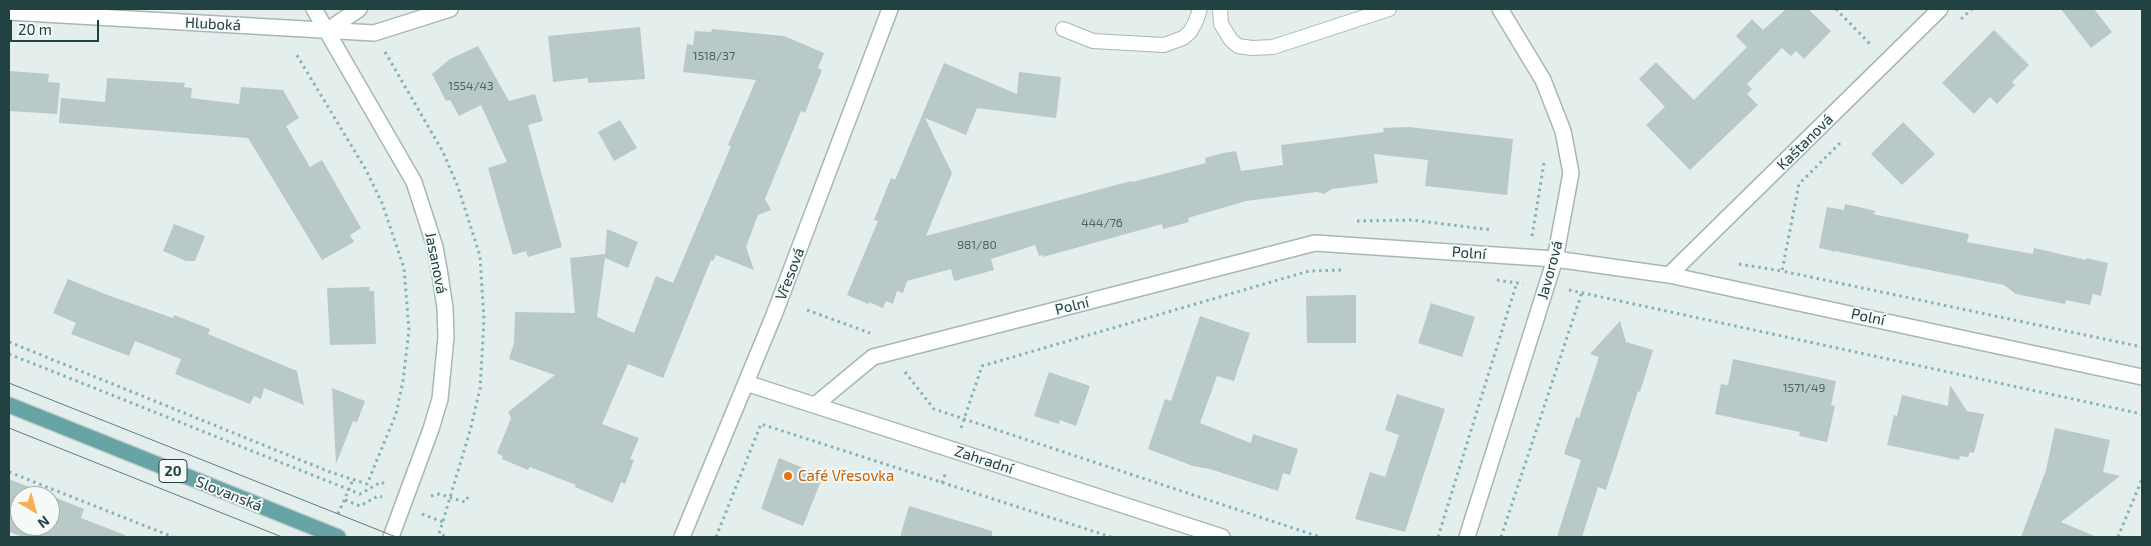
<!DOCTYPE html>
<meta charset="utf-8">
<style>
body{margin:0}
#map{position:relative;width:2151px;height:546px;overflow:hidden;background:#e4eeed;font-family:"Exo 2",sans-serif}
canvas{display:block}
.frame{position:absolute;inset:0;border:10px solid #224141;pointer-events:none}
.north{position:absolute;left:10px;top:486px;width:50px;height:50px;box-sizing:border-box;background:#f5faf9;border:1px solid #a1b0af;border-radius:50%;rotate:142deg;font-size:14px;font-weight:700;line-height:20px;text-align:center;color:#224141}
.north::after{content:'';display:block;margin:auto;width:18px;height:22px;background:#f9ae58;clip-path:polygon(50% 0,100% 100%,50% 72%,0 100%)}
.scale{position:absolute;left:10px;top:20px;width:89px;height:22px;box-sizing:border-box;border:2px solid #224141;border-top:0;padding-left:6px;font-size:15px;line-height:18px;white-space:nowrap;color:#224141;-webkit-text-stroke:4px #f5faf9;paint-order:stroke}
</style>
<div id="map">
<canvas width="2151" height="546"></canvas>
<div class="frame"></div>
<div class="north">N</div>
<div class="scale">20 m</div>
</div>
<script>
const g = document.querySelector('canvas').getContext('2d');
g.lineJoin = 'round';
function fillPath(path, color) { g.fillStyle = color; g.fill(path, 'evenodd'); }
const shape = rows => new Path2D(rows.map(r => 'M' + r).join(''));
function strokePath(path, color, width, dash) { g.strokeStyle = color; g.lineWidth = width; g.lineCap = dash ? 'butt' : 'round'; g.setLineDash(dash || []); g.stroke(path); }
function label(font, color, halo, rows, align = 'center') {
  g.font = font + ' "Exo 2",sans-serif'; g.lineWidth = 4; g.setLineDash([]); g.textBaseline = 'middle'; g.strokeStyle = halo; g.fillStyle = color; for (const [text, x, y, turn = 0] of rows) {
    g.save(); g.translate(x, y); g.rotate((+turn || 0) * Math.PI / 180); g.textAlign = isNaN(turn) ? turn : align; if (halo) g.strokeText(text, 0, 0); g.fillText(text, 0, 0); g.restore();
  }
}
const building = shape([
 [1786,9,1808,9,1831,31,1804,59,1796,51,1791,56,1782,48,1747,84,1752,89,1747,94,1758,105,1690,170,1646,125,1665,107,1639,79,1656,62,1694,100,1747,47,1736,36,1752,19,1763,30],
 [2061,9,2094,9,2112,32,2091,48],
 [640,27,645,79,588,83,588,78,553,82,548,36],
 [712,29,784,36,824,53,818,68,822,70,805,113,801,111,765,199,771,210,758,215,746,247,754,270,716,255,713,261,711,260,663,378,628,364,602,424,639,438,630,459,634,460,625,484,621,482,613,503,575,487,576,485,530,467,528,470,502,459,503,456,497,453,511,418,508,412,555,375,509,359,514,343,515,312,575,313,570,258,605,254,607,229,638,242,628,268,605,258,597,317,634,333,656,276,673,283,731,146,728,145,756,80,683,72,687,44,693,45,695,31,711,32],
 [1994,30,2029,65,2012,82,2015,85,1997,104,1990,97,1974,114,1942,83],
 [478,46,509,101,535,94,543,121,528,125,562,247,528,257,526,251,513,255,488,168,507,162,481,105,459,116,450,100,446,101,432,74,450,59],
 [944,63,1017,94,1019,72,1061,77,1057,111,1056,118,977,108,966,135,925,118,952,173,926,236,1131,181,1132,182,1206,163,1205,158,1223,153,1236,151,1241,171,1283,165,1281,145,1384,132,1383,128,1409,127,1513,139,1507,195,1425,186,1428,160,1374,154,1378,183,1332,189,1324,194,1317,192,1246,201,1188,218,1189,222,1163,229,1162,224,1043,257,1043,255,1039,256,1035,245,991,259,994,270,954,281,951,269,907,281,903,293,897,291,893,304,886,301,883,308,869,302,868,304,847,295,878,221,874,220,891,178,895,180],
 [9,71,49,74,48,82,60,83,57,114,9,111],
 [107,78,185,83,184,87,192,88,191,98,239,104,241,87,283,90,299,118,286,126,310,167,322,160,361,228,350,235,354,242,322,260,248,138,59,123,61,98,105,102],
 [620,120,637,148,614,161,598,132],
 [1903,122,1935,154,1902,185,1871,154],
 [1845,204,1876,211,1873,214,1969,234,1967,242,2033,254,2034,248,2086,260,2086,258,2108,263,2101,296,2093,294,2090,305,2066,300,2065,304,2016,294,2004,285,1835,251,1833,253,1833,251,1819,248,1827,207,1844,210],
 [174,224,205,236,195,261,186,261,163,251],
 [68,279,110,296,173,318,174,315,210,329,208,334,297,371,304,405,264,388,261,399,254,396,250,404,175,374,181,359,135,341,129,356,71,334,76,323,53,313],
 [370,287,369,291,374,291,376,344,330,345,327,288],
 [1356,295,1356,343,1307,343,1306,296],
 [1431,303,1475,317,1462,357,1418,343],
 [1200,316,1250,333,1234,381,1217,376,1200,423,1251,443,1253,434,1298,449,1290,475,1283,473,1278,491,1210,469,1193,466,1148,449,1165,399,1171,401],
 [1620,321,1626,342,1653,350,1640,392,1638,391,1606,490,1598,487,1582,537,1557,537,1581,460,1564,454,1576,417,1579,418,1599,357,1590,354],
 [1733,359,1836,381,1831,405,1835,406,1827,442,1799,436,1800,432,1715,414,1721,384,1728,385],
 [1049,372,1090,386,1076,426,1060,420,1059,424,1034,416],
 [1950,385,1967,411,1984,414,1974,453,1970,452,1968,457,1960,456,1959,460,1887,445,1894,415,1897,416,1902,395,1948,406],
 [332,388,365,401,357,422,353,421,336,464],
 [1397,394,1445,409,1405,532,1355,519,1370,472,1385,477,1399,435,1385,430],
 [2055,428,2110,440,2103,472,2120,476,2061,522,2097,537,2021,537,2046,470],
 [779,458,823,476,803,526,761,509],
 [9,479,84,509,81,518,125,535,125,537,23,537,9,532],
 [20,496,50,496,50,526,20,526],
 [909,506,992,531,992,537,900,537]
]);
const path = shape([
 [1836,9,1871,45],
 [1961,19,1972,9],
 [385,52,443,152,458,187,480,256,484,320,480,389,470,431,439,534,448,537],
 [1840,143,1799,184,1782,271,2142,347],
 [1357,221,1412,220,1492,230],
 [1532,236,1544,163],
 [1739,264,1782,271],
 [1497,280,1523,284],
 [1569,290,2142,414],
 [807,310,870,333],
 [9,342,330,472,367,484,396,414,403,381,409,330,404,268,382,203,366,170,295,52],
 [9,354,360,494,381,482,387,485],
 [905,372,934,409,1320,537],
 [961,428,982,366,1309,271,1344,270],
 [9,472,173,537],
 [942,483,946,472],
 [431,496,439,494,465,502,468,497],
 [345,500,360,506,378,496,382,497],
 [338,514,353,480],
 [422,514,443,522],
 [716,537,761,424,1111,537],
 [1438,537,1517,282],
 [1501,537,1582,292],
 [2118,537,2142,479]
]);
const service = shape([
 [1220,9,1221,24,1231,40,1238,46,1252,48,1273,47,1389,9],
 [1063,29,1093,41,1164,45,1183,38,1190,32,1196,21,1200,9]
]);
const pedestrian = shape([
 [1500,9,1543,80,1563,131,1571,173,1555,259]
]);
const minor = shape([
 [314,9,414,182,435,247,440,275,445,308,446,337,440,399,431,429,391,537],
 [9,12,374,33,450,9],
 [328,30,359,9],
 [1669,275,1940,9],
 [746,383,1222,537],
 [815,405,873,357,1315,243,1555,259,1669,275,2142,377],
 [682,537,774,315,890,9],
 [1467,537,1555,259]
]);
const primary = shape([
 [9,405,338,537]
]);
const tram = shape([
 [9,383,396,537],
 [9,428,282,537]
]);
const markers = [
 [788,476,5,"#e8710a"]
];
const numberNames = [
 ["1518/37",714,56],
 ["1554/43",471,86],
 ["444/76",1102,223],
 ["981/80",977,245],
 ["1571/49",1804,388]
];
const shields = [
 [173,471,28]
];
const shieldNames = [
 ["20",173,471]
];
const streetNames = [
 ["Hluboká",213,24,3],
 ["Kaštanová",1805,142,-45],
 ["Polní",1469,253,4],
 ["Jasanová",436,263,79],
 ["Javorová",1550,270,-75],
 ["Vřesová",790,274,-69],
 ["Polní",1072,306,-14],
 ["Polní",1868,317,12],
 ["Zahradní",984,460,18],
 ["Slovanská",229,494,22]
];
const foodNames = [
 ["Café Vřesovka",798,476]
];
fillPath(building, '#b9c9c7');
strokePath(service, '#a6b7b6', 16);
strokePath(pedestrian, '#a6b7b6', 18);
strokePath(minor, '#a6b7b6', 18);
strokePath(primary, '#c1caca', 18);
strokePath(path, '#83b3b2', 3, [2.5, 4]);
strokePath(service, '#fff', 14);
strokePath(pedestrian, '#fff', 15);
strokePath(minor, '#fff', 15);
strokePath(primary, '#66a4a6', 15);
strokePath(tram, '#5d7c7c', 1);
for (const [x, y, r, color] of markers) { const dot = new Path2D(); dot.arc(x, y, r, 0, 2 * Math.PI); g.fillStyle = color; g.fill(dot); strokePath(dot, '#f5faf9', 2); }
label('12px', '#486362', null, numberNames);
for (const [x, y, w] of shields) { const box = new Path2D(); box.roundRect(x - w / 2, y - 11.5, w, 23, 4); g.fillStyle = '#f5faf9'; g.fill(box); strokePath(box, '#224141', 1); }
label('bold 14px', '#224141', null, shieldNames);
label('15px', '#224141', '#f5faf9', streetNames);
label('15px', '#c56008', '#f5faf9', foodNames, 'left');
</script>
